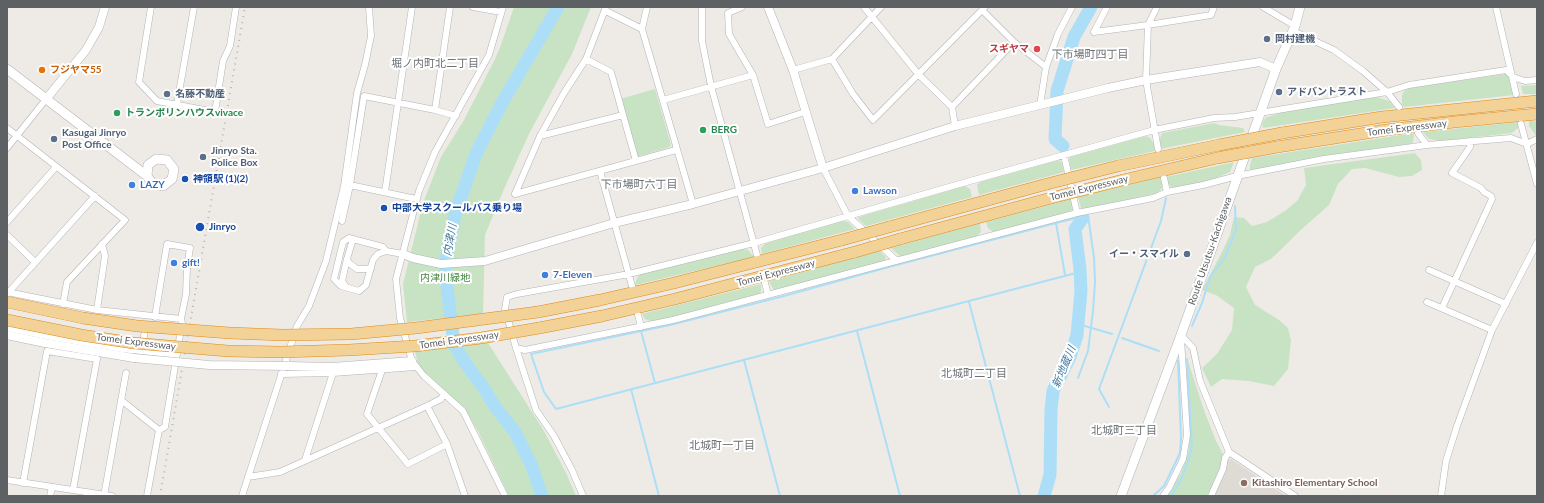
<!DOCTYPE html>
<meta charset="utf-8">
<style>
body{margin:0}
#map{position:relative;width:1544px;height:503px;overflow:hidden;background:#eeebe6;font-family:Lato,sans-serif}
canvas{display:block}
.frame{position:absolute;inset:0;border:8px solid #5d6164;pointer-events:none}
</style>
<div id="map">
<canvas width="1544" height="503"></canvas>
<div class="frame"></div>
</div>
<script>
const g = document.querySelector('canvas').getContext('2d');
g.lineJoin = 'round';
function fillPath(path, color) { g.fillStyle = color; g.fill(path, 'evenodd'); }
const shape = rows => new Path2D(rows.map(r => 'M' + r).join(''));
function strokePath(path, color, width, dash) { g.strokeStyle = color; g.lineWidth = width; g.lineCap = dash ? 'butt' : 'round'; g.setLineDash(dash || []); g.stroke(path); }
function label(font, color, halo, rows, align = 'center') {
  g.font = font + ' Lato,"Noto Sans JP",sans-serif'; g.lineWidth = 4; g.setLineDash([]); g.textBaseline = 'middle'; g.strokeStyle = halo; g.fillStyle = color; for (const [text, x, y, turn = 0] of rows) {
    g.save(); g.translate(x, y); g.rotate((+turn || 0) * Math.PI / 180); g.textAlign = isNaN(turn) ? turn : align; if (halo) g.strokeText(text, 0, 0); g.fillText(text, 0, 0); g.restore();
  }
}
const education = shape([
 [1231,459,1286,496,1214,496,1226,471,1228,460]
]);
const green = shape([
 [514,7,591,7,572,54,529,134,504,189,485,235,483,314,407,322,403,284,423,203,441,157,464,120,495,59,501,45],
 [1506,74,1510,77,1514,95,1404,107,1402,104,1402,95,1404,91,1409,88],
 [1537,85,1537,94,1523,94,1521,86],
 [655,89,671,145,670,147,636,157,620,99],
 [1377,97,1389,101,1395,108,1263,128,1262,124,1265,118,1289,110],
 [1529,121,1537,121,1537,137,1529,126],
 [1520,122,1518,128,1512,133,1440,141,1429,139,1423,132],
 [1214,123,1219,125,1243,128,1245,132,1160,149,1159,141,1162,133],
 [1414,133,1413,142,1410,144,1314,157,1284,165,1250,170,1250,165,1252,158],
 [1146,136,1150,138,1154,144,1155,151,1071,170,1069,160,1070,157],
 [1415,153,1421,160,1422,170,1412,176,1399,177,1365,168,1352,169,1338,184,1329,205,1303,228,1271,259,1255,267,1246,287,1255,305,1279,320,1288,328,1291,340,1288,369,1274,386,1249,381,1222,379,1211,387,1202,368,1217,354,1232,330,1234,308,1216,295,1202,290,1222,252,1230,235,1234,217,1244,218,1252,226,1267,222,1285,211,1297,201,1306,185,1304,168],
 [1059,160,1062,163,1064,172,979,195,977,185,980,182],
 [1234,162,1230,172,1205,183,1175,189,1170,186,1166,180,1166,177],
 [1162,177,1162,188,1157,193,1085,210,1081,208,1078,197],
 [965,186,970,189,972,197,866,226,858,219,859,217],
 [1071,199,1074,212,999,231,993,232,988,228,986,222],
 [842,221,848,222,855,229,762,254,761,248,766,243],
 [980,223,981,232,976,237,901,257,891,248],
 [743,249,748,250,754,257,635,285,637,278,640,274],
 [880,251,886,257,885,261,778,291,773,289,769,281],
 [761,284,761,292,757,296,653,322,645,319,642,314],
 [488,343,544,431,566,473,576,496,509,496,479,433,465,409,419,367,415,352],
 [1188,361,1204,410,1216,441,1223,454,1220,469,1207,496,1167,496,1181,473,1188,453,1190,436,1187,363]
]);
const stream = shape([
 [1056,223,885,268,784,296,670,325,531,354,544,392,556,409,1080,272],
 [1065,275,1056,223,1088,215,1094,258,1095,282,1093,311,1088,351,1078,378],
 [969,302,1020,496],
 [1078,324,1112,334],
 [1192,326,1202,303,1210,277,1225,257,1236,230,1235,206],
 [641,331,655,383],
 [857,331,900,496],
 [1122,338,1159,351],
 [744,360,780,496],
 [631,389,659,496],
 [1109,407,1099,389,1161,221,1166,198],
 [1153,496,1164,486,1180,453,1181,438,1178,361],
 [1171,496,1181,480,1189,459,1192,446,1187,359]
]);
const river = shape([
 [1063,146,1055,139,1057,91,1074,37,1091,7],
 [542,496,531,464,515,432,496,408,485,390,464,361,454,344,446,279,446,259,456,211,476,154,502,103,558,7],
 [1044,496,1050,475,1051,410,1053,391,1070,357,1077,335,1081,291,1080,269,1075,229,1083,218]
]);
const minor = shape([
 [151,7,139,82,157,101,215,112,223,61,230,46,236,7],
 [473,7,501,12],
 [503,7,489,55,435,152,419,191,396,279,400,318,412,361,424,376,463,411,505,496],
 [647,7,642,29,693,204],
 [702,7,702,41,711,86,757,255],
 [742,7,728,13,729,34,753,75,768,124,805,112],
 [864,7,919,75,952,107,955,126],
 [1157,7,1148,25,1146,80,1158,149],
 [1263,7,1295,26],
 [1496,7,1516,94],
 [982,10,1014,42,1046,67],
 [606,11,642,29],
 [1293,31,1334,50,1363,71,1387,92,1399,107],
 [1094,32,1148,25,1211,15,1214,7],
 [1094,32,1107,7],
 [586,59,611,72,636,161],
 [832,59,853,94,873,120,985,7],
 [793,70,832,59,881,7],
 [1537,80,1525,81,1513,77,1506,70,1409,85,1387,92,1235,117,1214,118,1154,130,970,181,754,243,629,274,517,294,507,297,505,309,516,348,525,350,673,320,1077,213,1153,198,1167,192,1203,185,1237,176,1324,159,1427,145,1511,138,1527,144,1537,139],
 [663,100,753,75],
 [177,104,194,7],
 [1040,105,1046,67,1058,34,1072,7],
 [952,107,1014,42],
 [435,110,450,7],
 [1521,124,1537,184],
 [7,128,125,220,67,282,63,304],
 [1418,133,1427,145],
 [540,136,623,115],
 [7,148,47,98],
 [1064,155,1077,213],
 [823,168,848,216,897,261],
 [600,171,632,286],
 [1164,178,1167,192],
 [350,185,416,199],
 [385,192,412,7],
 [515,194,540,136,564,93,586,59,606,7],
 [515,194,676,150],
 [342,221,350,185,364,96,435,110,456,116],
 [7,222,56,167],
 [7,235,35,262],
 [353,239,347,259,349,263,357,269,365,269,371,268],
 [386,251,383,247,349,238,343,242,334,279,341,286,359,291,366,285,373,260,378,254,386,251,403,254],
 [1429,270,1506,304],
 [765,283,768,295],
 [346,287,342,281,347,259],
 [7,292,97,310,181,319],
 [7,294,95,196],
 [1427,302,1492,330],
 [1442,308,1492,199,1491,196,1484,192,1481,188,1452,173,1470,147,1470,141],
 [97,310,105,256,102,244],
 [638,315,641,327],
 [155,317,167,244,190,248,187,267,186,294,181,319,182,323,165,427,159,430],
 [7,328,51,337,122,349,176,355],
 [1181,335,1193,348,1200,381,1229,452,1295,496],
 [142,346,146,326],
 [516,348,536,410,554,436,572,470,583,496],
 [382,370,367,414,408,464,447,444],
 [281,374,333,373,416,367],
 [121,400,159,430,147,496],
 [427,406,447,444,465,496],
 [305,460,333,373],
 [248,477,280,472,427,406,441,399,444,394],
 [7,480,112,496],
 [23,483,47,351,97,359,73,490],
 [50,496,52,487],
 [104,496,126,373],
 [242,496,297,326,309,306,326,261,344,186,357,93,365,65,371,36,369,7],
 [1163,496,1169,488,1183,459,1187,435,1181,339],
 [1211,496,1223,469,1225,458,1229,452],
 [1441,496,1446,461,1457,426,1492,330,1537,243]
]);
const tertiary = shape([
 [768,7,793,70,823,168],
 [47,98,86,50,99,27,105,7],
 [403,254,413,258,441,264,485,261,614,223,693,204,823,168,955,126,1108,88,1146,80,1260,62,1276,69],
 [7,335,45,343,134,358],
 [288,366,332,367,412,361]
]);
const secondary = shape([
 [7,69,147,176,152,183,163,186,172,179,174,169,167,160,156,159,148,165,147,176],
 [1121,496,1181,335,1276,69,1295,26,1300,7]
]);
const motorway = shape([
 [1282,133,1382,117,1537,101],
 [1277,147,1386,130,1454,122,1537,114],
 [1118,166,1219,145],
 [1123,180,1217,158],
 [889,227,1047,184],
 [900,239,1051,198],
 [538,312,600,300,674,283,842,240],
 [539,328,602,316,675,299,855,252]
]);
const rail = shape([
 [160,496,245,7]
]);
const tertiaryBridge = shape([
 [134,358,209,365,288,366]
]);
const motorwayBridge = shape([
 [1219,145,1282,133],
 [1217,158,1277,147],
 [1047,184,1118,166],
 [1051,198,1123,180],
 [842,240,889,227],
 [855,252,900,239],
 [7,302,83,318,137,326,230,333,282,335,351,334,416,328,538,312],
 [7,320,81,335,133,343,228,351,280,352,349,350,415,346,481,338,539,328]
]);
const markers = [
 [1267,39,4,"#5c6f8a"],
 [1037,49,4,"#e0444e"],
 [42,70,4,"#e8710a"],
 [1279,92,4,"#5c6f8a"],
 [167,94,4,"#5c6f8a"],
 [117,113,4,"#2e9e5b"],
 [703,130,4,"#2e9e5b"],
 [54,139,4,"#5c6f8a"],
 [203,157,4,"#5c6f8a"],
 [185,179,4,"#1a4fb4"],
 [132,185,4,"#3f7fe0"],
 [855,191,4,"#3f7fe0"],
 [384,208,4,"#1a4fb4"],
 [200,227,5,"#1a4fb4"],
 [1187,254,4,"#5c6f8a"],
 [174,263,4,"#3f7fe0"],
 [545,275,4,"#3f7fe0"],
 [1244,483,4,"#8d6e63"]
];
const serviceNames = [
 ["岡村建機",1275,39],
 ["アドバントラスト",1287,92],
 ["名藤不動産",175,94],
 ["Kasugai Jinryo",62,133],
 ["Post Office",62,145],
 ["Jinryo Sta.",211,151],
 ["Police Box",211,163],
 ["イー・スマイル",1179,254,"right"]
];
const healthNames = [
 ["スギヤマ",1029,49]
];
const foodNames = [
 ["フジヤマ55",50,70]
];
const leisureNames = [
 ["トランポリンハウスvivace",125,113],
 ["BERG",711,130]
];
const streetNames = [
 ["Tomei Expressway",1407,128,-7],
 ["Tomei Expressway",1089,188,-14],
 ["Route Utsutsu-Kachigawa",1210,251,-71],
 ["Tomei Expressway",776,273,-15],
 ["Tomei Expressway",459,340,-8],
 ["Tomei Expressway",136,342,7]
];
const transitNames = [
 ["神領駅 (1)(2)",193,179],
 ["中部大学スクールバス乗り場",392,208],
 ["Jinryo",209,227]
];
const shopNames = [
 ["LAZY",140,185],
 ["Lawson",863,191],
 ["gift!",182,263],
 ["7-Eleven",553,275]
];
const parkNames = [
 ["内津川緑地",445,278]
];
const educationNames = [
 ["Kitashiro Elementary School",1252,483]
];
const neighbourhoodNames = [
 ["下市場町四丁目",1090,54],
 ["堀ノ内町北二丁目",435,63],
 ["下市場町六丁目",639,184],
 ["北城町二丁目",974,373],
 ["北城町三丁目",1124,430],
 ["北城町一丁目",722,445]
];
const waterNames = [
 ["内津川",450,240,-80],
 ["新地蔵川",1064,367,-67]
];
fillPath(education, '#dedad4');
fillPath(green, '#c8e3c4');
strokePath(stream, '#acdff7', 2);
strokePath(river, '#acdff7', 13);
strokePath(minor, '#b1b3b6', 7);
strokePath(tertiary, '#b1b3b6', 9);
strokePath(secondary, '#b2b5b9', 10);
strokePath(motorway, '#df8915', 12);
strokePath(minor, '#fff', 6);
strokePath(tertiary, '#fff', 8);
strokePath(secondary, '#fff', 9);
strokePath(motorway, '#f3d297', 11);
strokePath(rail, '#b3b4b4', 2, [1, 5]);
strokePath(tertiaryBridge, '#b1b3b6', 9, []);
strokePath(motorwayBridge, '#df8915', 12, []);
strokePath(tertiaryBridge, '#fff', 8);
strokePath(motorwayBridge, '#f3d297', 11);
for (const [x, y, r, color] of markers) { const dot = new Path2D(); dot.arc(x, y, r, 0, 2 * Math.PI); g.fillStyle = color; g.fill(dot); strokePath(dot, '#fff', 1.5); }
label('bold 10px', '#4e5e75', '#fff', serviceNames, 'left');
label('bold 10px', '#be3a42', '#fff', healthNames, 'right');
label('bold 10px', '#c56008', '#fff', foodNames, 'left');
label('bold 10px', '#27864d', '#fff', leisureNames, 'left');
label('10px', '#5d6164', '#fff', streetNames);
label('bold 10px', '#164399', '#fff', transitNames, 'left');
label('bold 10px', '#366cbe', '#fff', shopNames, 'left');
label('10px', '#42833e', '#fff', parkNames);
label('bold 10px', '#785e54', '#fff', educationNames, 'left');
label('11px', '#6e7376', '#fff', neighbourhoodNames);
label('italic 11px', '#477ca0', '#fff', waterNames);
</script>
